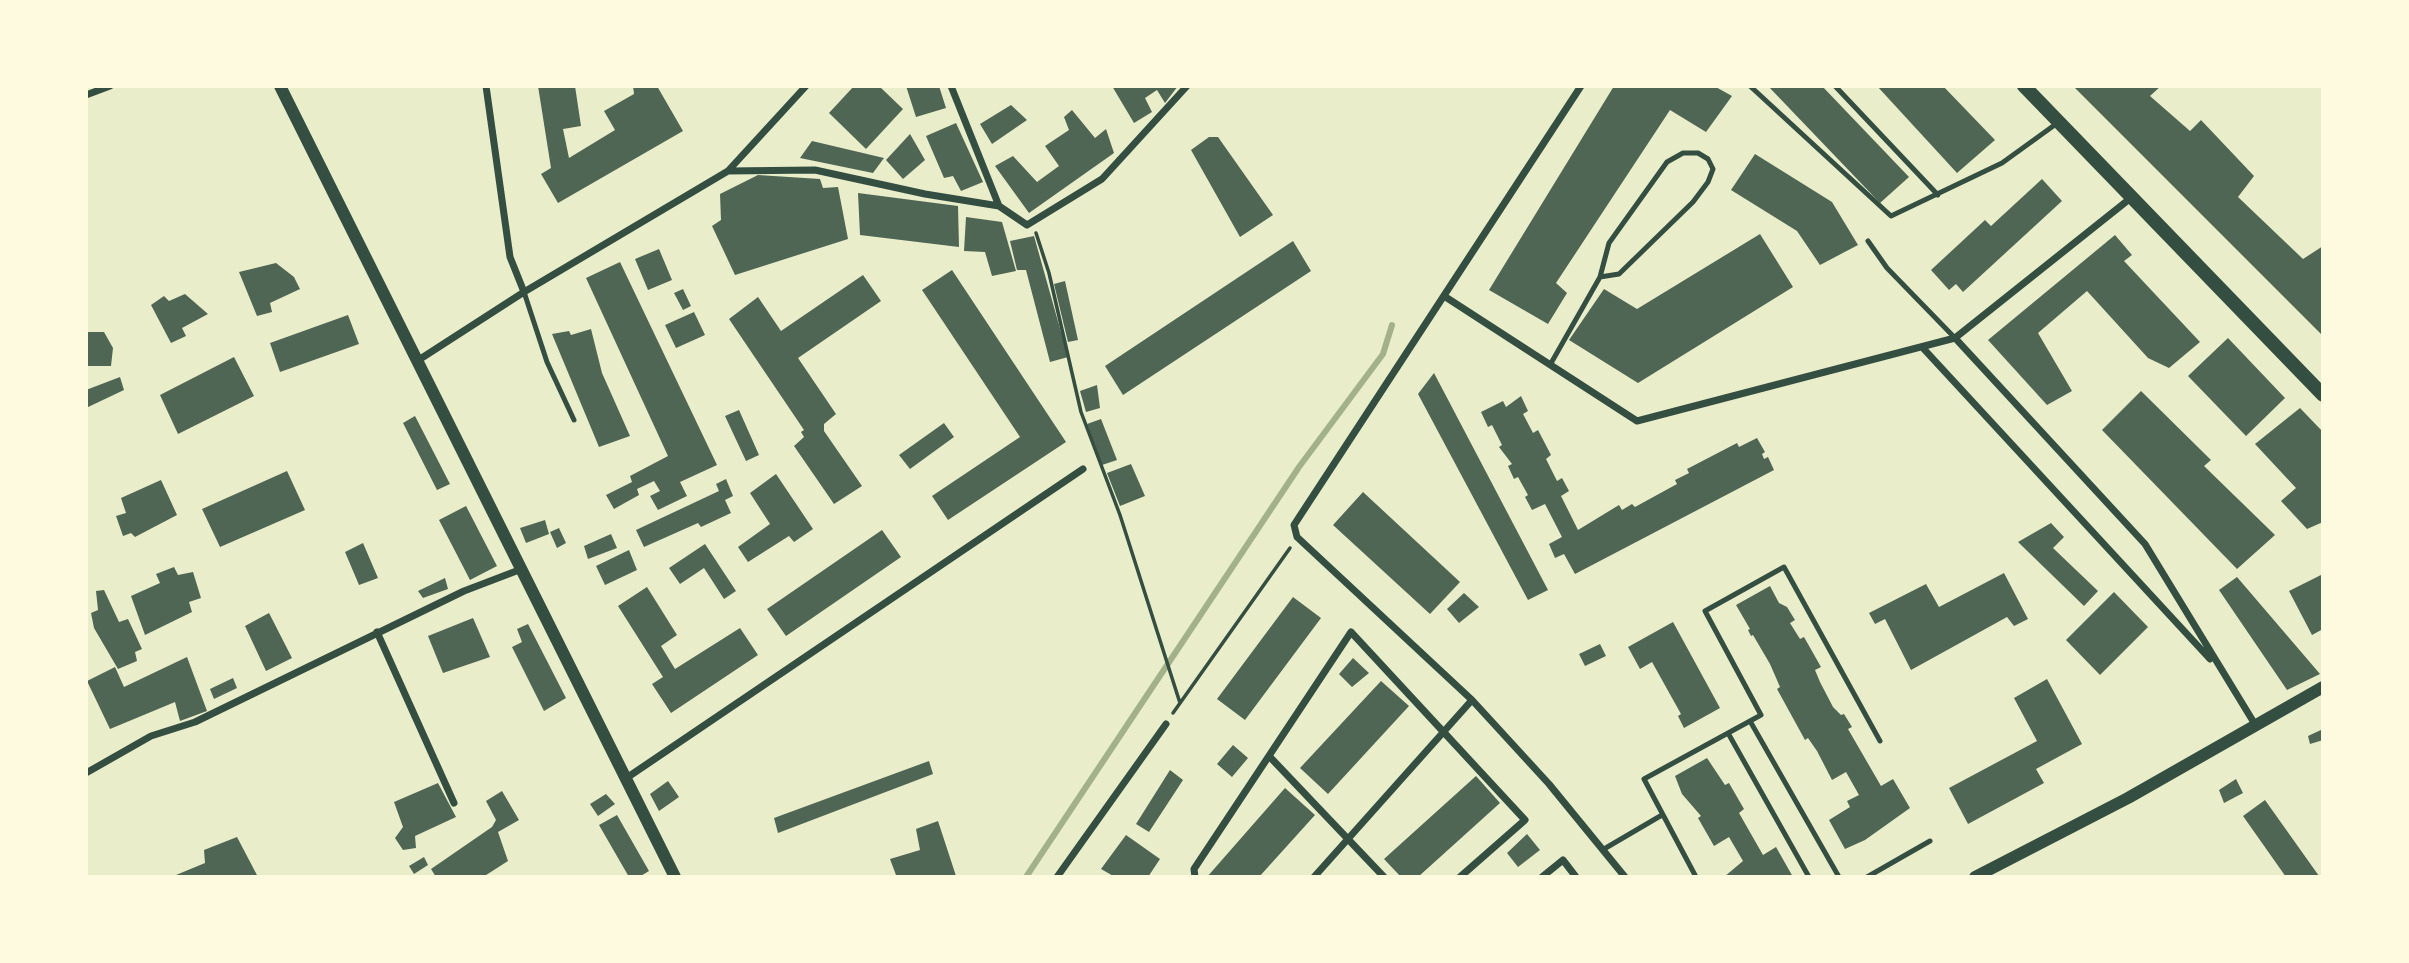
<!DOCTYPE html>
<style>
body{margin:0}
#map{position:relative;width:2409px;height:963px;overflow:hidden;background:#e9edc9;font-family:"Public Sans",sans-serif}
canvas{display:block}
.frame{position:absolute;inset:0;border:88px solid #fefae0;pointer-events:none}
</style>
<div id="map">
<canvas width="2409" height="963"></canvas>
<div class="frame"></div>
</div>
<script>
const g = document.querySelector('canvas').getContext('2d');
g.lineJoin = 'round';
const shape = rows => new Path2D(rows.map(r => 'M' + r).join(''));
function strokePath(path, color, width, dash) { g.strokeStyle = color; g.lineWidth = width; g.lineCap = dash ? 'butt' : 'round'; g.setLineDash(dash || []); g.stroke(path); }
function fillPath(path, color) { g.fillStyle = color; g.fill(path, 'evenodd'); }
const stream = shape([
 [1026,877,1299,467,1383,354,1392,325]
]);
const building = shape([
 [538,86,575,86,581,126,563,129,569,158,615,130,604,111,634,94,633,86,657,86,683,131,558,203,541,174,551,168],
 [854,86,879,86,903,109,866,149,829,113],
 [906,86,939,86,946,108,916,117],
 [1112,86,1178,86,1165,103,1157,90,1145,98,1152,112,1134,123],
 [1614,86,1714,86,1732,96,1706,132,1670,110,1556,283,1567,293,1548,324,1489,290],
 [1768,86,1822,86,1909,177,1880,203],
 [1877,86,1943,86,1995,140,1957,173],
 [2073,86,2161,86,2150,96,2190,131,2201,120,2254,176,2238,197,2303,259,2323,246,2323,336],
 [1011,105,1027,120,992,144,980,124],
 [1072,110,1095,138,1106,129,1114,153,1029,213,995,166,1013,156,1037,182,1059,166,1045,146,1069,130,1064,117],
 [956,123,983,182,961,191,953,176,944,178,926,136],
 [910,134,925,160,903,179,886,160],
 [1209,137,1218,137,1273,215,1240,237,1191,150],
 [812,141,884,158,873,173,800,158],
 [1755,154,1832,202,1858,245,1820,265,1797,231,1731,190],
 [758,175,820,179,823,188,838,187,848,239,735,275,712,226,721,220,720,194],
 [2042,179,2062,201,1963,292,1956,284,1949,290,1931,270,1985,220,1991,226],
 [858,193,958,206,959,247,860,235],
 [966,217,1002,222,1016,271,992,276,985,252,964,251],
 [1760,234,1793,287,1638,383,1569,340,1604,289,1637,309],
 [2115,235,2132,255,2124,261,2200,342,2169,368,2148,358,2087,291,2038,333,2072,391,2047,405,1988,340],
 [1034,236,1068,357,1050,362,1026,270,1017,270,1010,241],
 [1293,241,1311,271,1123,395,1105,366],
 [659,249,672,280,648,290,635,259],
 [620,262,717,465,680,482,687,496,658,510,650,496,660,491,654,481,637,489,639,495,614,509,606,495,632,482,630,476,668,456,586,278],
 [276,263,294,277,300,289,270,303,272,312,257,316,239,272],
 [952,270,1066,442,948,520,932,496,1020,437,922,290],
 [863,275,881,301,798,358,836,414,824,424,824,431,862,486,834,504,794,446,804,437,801,432,804,430,729,319,758,297,781,331],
 [1065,281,1078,340,1068,342,1054,284],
 [683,289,691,306,683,310,674,293],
 [185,294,208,314,182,328,186,336,171,343,151,305,164,296,169,301],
 [694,312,705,335,676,348,665,325],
 [348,315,359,344,280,372,270,343],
 [591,329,602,373,630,436,599,447,552,334,569,331,571,335],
 [86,332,104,332,113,348,111,366,86,366],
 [2228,338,2285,398,2246,436,2188,376],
 [234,357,254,396,178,434,160,395],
 [1434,373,1548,590,1528,600,1418,394],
 [120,377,124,390,86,408,86,390],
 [1097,385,1100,408,1086,412,1080,391],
 [2141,391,2211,460,2204,466,2275,535,2237,569,2102,430],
 [1521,396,1528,411,1523,414,1533,433,1538,430,1551,455,1546,459,1557,481,1562,478,1569,491,1561,496,1578,530,1619,505,1622,510,1632,504,1635,507,1677,484,1675,480,1689,473,1687,469,1737,443,1739,447,1757,438,1765,452,1762,454,1764,459,1768,457,1774,470,1575,574,1564,554,1555,558,1549,544,1562,537,1545,504,1532,510,1525,497,1528,495,1518,477,1514,479,1508,466,1512,464,1499,447,1502,445,1492,425,1488,427,1481,412,1503,401,1506,407],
 [2300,408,2323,432,2323,522,2307,529,2281,501,2296,488,2255,444],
 [739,410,759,455,746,461,725,416],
 [415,416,450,484,437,490,403,423],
 [1101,419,1117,460,1102,465,1087,424],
 [944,423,954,437,910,469,899,455],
 [1131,464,1145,496,1120,506,1107,473],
 [287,471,305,510,220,547,202,509],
 [776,474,813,529,794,542,789,536,748,562,738,547,770,524,750,493],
 [726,479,733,496,725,500,731,513,701,527,698,523,644,547,636,530,719,491,716,484],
 [161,480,177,515,135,537,131,533,123,536,116,516,126,513,121,498],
 [1363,492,1460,582,1430,614,1333,525],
 [466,506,497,566,470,580,439,520],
 [545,520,549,534,526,543,520,528],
 [2051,523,2064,537,2053,548,2098,591,2084,606,2018,542],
 [559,528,566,543,557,548,550,532],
 [882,530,901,557,786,636,767,609],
 [611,534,617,548,588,559,584,546],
 [363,543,378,578,359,585,345,552],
 [705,544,736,591,724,599,704,568,680,584,669,568],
 [629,550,637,570,605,585,596,566],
 [174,567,178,575,193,572,201,598,189,602,192,612,145,635,131,596,160,583,156,574],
 [2004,573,2028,619,2014,626,2007,617,1911,670,1885,619,1875,624,1869,613,1926,584,1939,607],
 [2323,574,2323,629,2312,635,2289,591],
 [2237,577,2320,674,2287,690,2219,590],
 [445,578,448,589,423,598,418,591],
 [1770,586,1779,603,1787,607,1795,620,1790,623,1800,639,1804,637,1821,667,1815,670,1820,682,1833,707,1841,715,1844,714,1852,727,1848,729,1881,786,1893,779,1910,808,1865,840,1845,849,1829,820,1850,807,1847,801,1859,795,1846,772,1832,780,1817,751,1808,738,1805,740,1777,689,1780,687,1770,664,1753,635,1751,636,1748,630,1750,629,1736,605],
 [647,587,677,635,661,646,675,669,740,628,758,655,671,713,652,684,663,677,618,606],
 [104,590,119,622,128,619,142,649,135,652,137,661,118,669,94,628,91,613,98,610,96,591],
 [2114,592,2148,627,2100,675,2066,640],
 [1464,593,1479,607,1459,623,1447,609],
 [1293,597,1321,618,1245,720,1217,699],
 [269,613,292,658,266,671,245,626],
 [473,618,490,657,443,673,428,636],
 [1673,622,1720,708,1684,728,1678,716,1681,714,1652,662,1640,669,1628,647],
 [528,624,566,698,544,711,512,647,522,642,517,629],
 [1600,644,1606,656,1585,666,1579,654],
 [187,657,207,711,180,721,175,702,110,729,87,681,115,667,124,687],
 [1353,658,1369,673,1352,687,1339,674],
 [233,678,237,688,214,699,210,689],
 [2047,679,2082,744,2036,769,2044,783,1968,824,1949,788,2037,741,2014,698],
 [1381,681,1409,706,1328,794,1300,768],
 [2323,729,2323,740,2310,744,2308,736],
 [1233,745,1248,758,1232,777,1217,764],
 [1707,758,1725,785,1729,783,1744,809,1739,813,1763,855,1776,847,1793,877,1724,877,1743,861,1729,837,1714,846,1698,818,1701,816,1682,794,1675,776],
 [929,761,933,774,778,833,774,818],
 [1170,770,1183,780,1149,832,1136,824],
 [1476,776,1500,803,1418,877,1401,877,1384,859],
 [2236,779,2243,793,2224,803,2219,790],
 [668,781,679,797,659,811,650,794],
 [438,783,456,817,415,836,416,848,403,850,395,838,403,827,394,802],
 [1285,788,1315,815,1259,877,1207,877],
 [502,791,519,820,498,832,508,861,483,877,436,877,431,869,492,827,496,820,486,801],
 [606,794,615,804,598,816,590,804],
 [2265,800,2319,876,2317,877,2286,877,2243,816],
 [617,815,649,871,639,877,629,877,599,825],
 [938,821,956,876,896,875,890,859,920,850,916,829],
 [1527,834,1540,850,1518,867,1507,853],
 [1126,835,1160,859,1148,877,1115,877,1101,869],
 [237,837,258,877,176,875,205,863,204,850],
 [424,857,428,865,414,874,409,866]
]);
const path = shape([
 [1036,233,1049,273,1081,412,1120,515,1180,703],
 [1173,713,1290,548]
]);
const service = shape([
 [1750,86,1891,216,2002,163,2056,124],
 [1835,86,1938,195],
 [1868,241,1887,268,1955,338],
 [524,292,547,362,574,420],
 [1550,365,1600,277,1609,243,1667,162,1683,153,1698,153,1708,159,1713,169,1708,182,1693,202,1619,274,1600,277],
 [1750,721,1839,877],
 [1728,733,1809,877],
 [1604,849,1662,815],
 [1696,877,1644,779,1761,715,1705,611,1784,567,1880,741],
 [1867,877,1930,841]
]);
const minor = shape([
 [486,86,510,257,524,292],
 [951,86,999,206],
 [1581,86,1294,525,1297,537,1472,700,1549,784,1625,877],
 [86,95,110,86],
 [728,171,806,86],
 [1444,296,1637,421,1955,338,2132,197],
 [1955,338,2145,544,2256,726],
 [1922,347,2210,659],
 [417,361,524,292,728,171,815,170,925,194,999,206,1027,225,1102,179,1187,86],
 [377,632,454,803],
 [1269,756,1384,877],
 [86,773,151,736,195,722,464,591,519,570],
 [625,779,1083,469],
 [1057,877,1166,724],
 [1195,877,1194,869,1351,632,1525,820,1460,877],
 [1314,877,1472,700],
 [1542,877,1563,860,1576,877]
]);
const tertiary = shape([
 [280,86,675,877],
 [1975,877,2128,798,2323,687]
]);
const secondary = shape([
 [2024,86,2323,395]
]);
strokePath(stream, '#a3b18a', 6);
fillPath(building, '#4f6655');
strokePath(path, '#344e41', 3.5);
strokePath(service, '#344e41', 5);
strokePath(minor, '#344e41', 7);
strokePath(tertiary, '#344e41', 12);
strokePath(secondary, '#344e41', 14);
</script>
